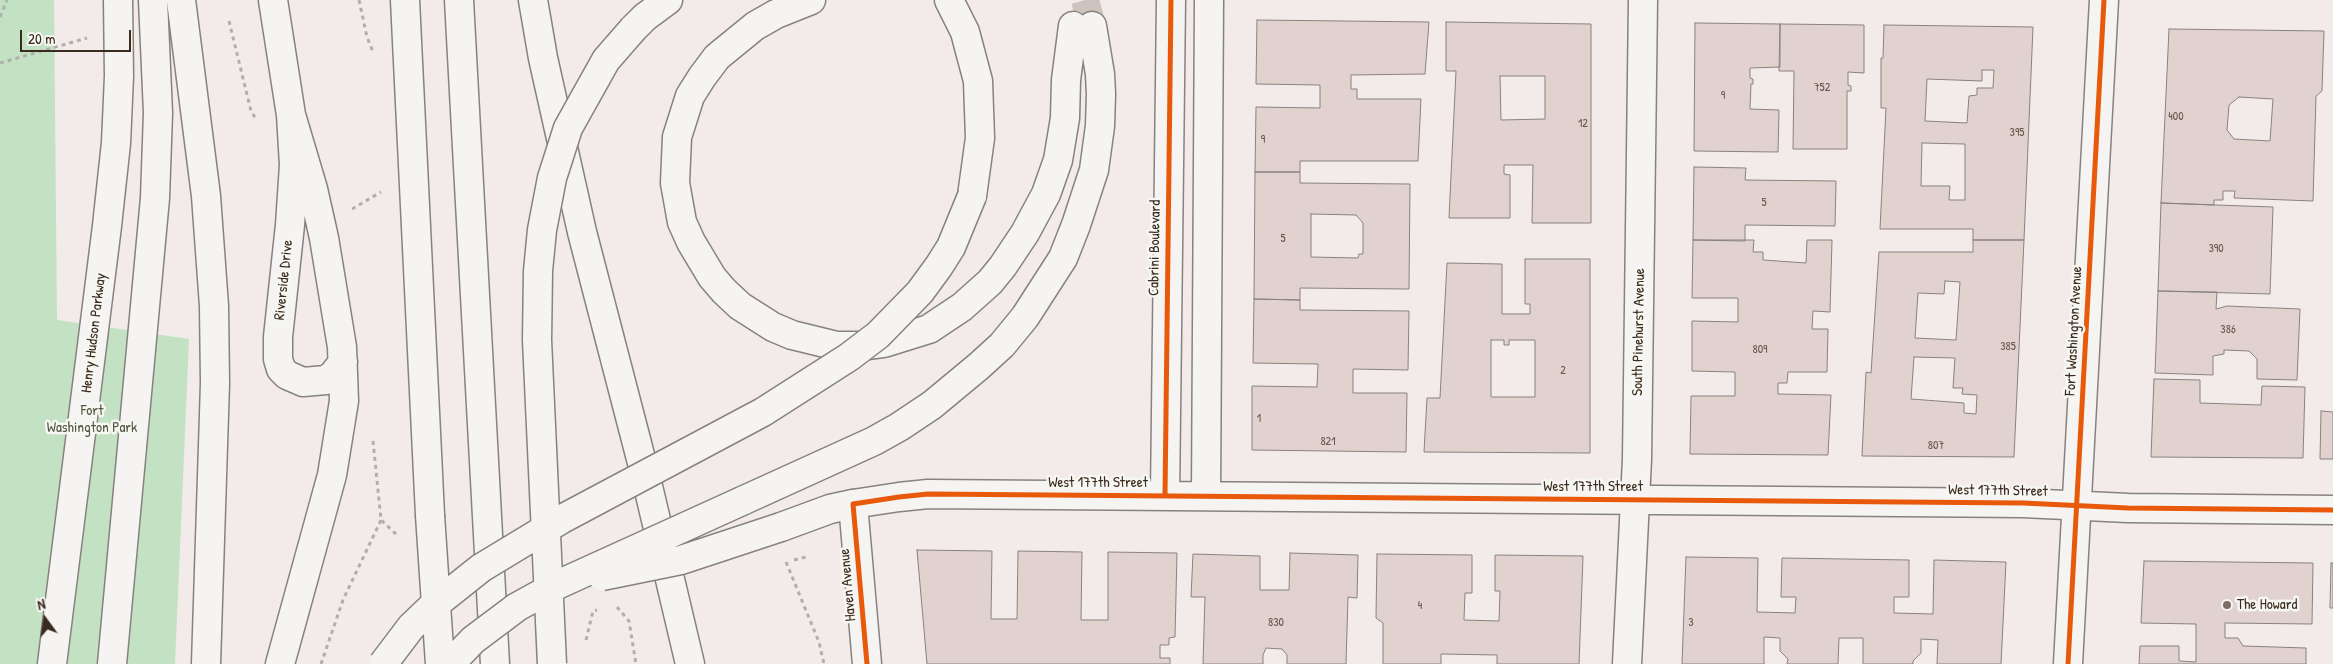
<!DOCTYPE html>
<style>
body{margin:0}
#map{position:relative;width:2333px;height:664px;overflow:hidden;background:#f2ebe9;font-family:"Patrick Hand",sans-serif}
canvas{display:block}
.north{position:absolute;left:20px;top:594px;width:50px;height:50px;-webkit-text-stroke:4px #f6f6f2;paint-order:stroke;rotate:346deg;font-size:14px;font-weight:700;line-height:20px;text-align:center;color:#3b2a1e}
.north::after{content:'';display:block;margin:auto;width:18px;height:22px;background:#3b2a1e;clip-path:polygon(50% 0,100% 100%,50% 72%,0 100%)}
.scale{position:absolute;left:20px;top:30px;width:111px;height:22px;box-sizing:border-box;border:2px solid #3b2a1e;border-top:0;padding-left:6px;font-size:15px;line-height:18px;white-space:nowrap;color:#3b2a1e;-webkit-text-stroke:4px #f6f6f2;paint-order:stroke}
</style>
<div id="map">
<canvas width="2333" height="664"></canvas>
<div class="north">N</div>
<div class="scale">20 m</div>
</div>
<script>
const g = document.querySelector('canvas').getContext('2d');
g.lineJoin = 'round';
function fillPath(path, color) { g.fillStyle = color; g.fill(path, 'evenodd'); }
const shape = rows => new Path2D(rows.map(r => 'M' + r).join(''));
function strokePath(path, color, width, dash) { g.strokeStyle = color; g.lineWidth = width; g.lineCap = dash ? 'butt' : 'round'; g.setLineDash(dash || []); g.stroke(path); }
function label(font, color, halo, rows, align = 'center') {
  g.font = font + ' "Patrick Hand",sans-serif'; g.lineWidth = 5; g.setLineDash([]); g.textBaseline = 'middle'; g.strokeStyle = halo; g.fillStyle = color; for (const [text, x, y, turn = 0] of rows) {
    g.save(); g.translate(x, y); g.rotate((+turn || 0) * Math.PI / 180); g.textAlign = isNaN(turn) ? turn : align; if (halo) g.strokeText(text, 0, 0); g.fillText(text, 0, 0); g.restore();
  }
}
const green = shape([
 [0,0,54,0,57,320,189,339,175,664,0,664]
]);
const building = shape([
 [1257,20,1429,22,1425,74,1351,75,1351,89,1357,89,1357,99,1421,99,1418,161,1300,161,1300,172,1255,172,1256,107,1320,108,1320,85,1256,84,1257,20],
 [1446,22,1591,24,1591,223,1532,223,1533,165,1504,165,1504,174,1510,175,1510,218,1449,218,1456,71,1446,71,1446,22],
 [1500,76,1545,76,1545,119,1501,120,1500,76],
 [1695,23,1780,24,1780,67,1750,68,1750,78,1753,79,1753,84,1751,84,1750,109,1779,110,1778,152,1694,151,1695,23],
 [1780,24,1864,25,1864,73,1848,72,1848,85,1851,86,1851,91,1847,91,1847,149,1793,149,1794,71,1779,71,1780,24],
 [1884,25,2033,27,2024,240,1973,240,1973,229,1880,229,1886,108,1881,108,1881,58,1883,58,1884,25],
 [1982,70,1994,70,1993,88,1977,88,1977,95,1969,96,1967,123,1925,121,1927,79,1982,81,1982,70],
 [1922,143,1965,144,1965,200,1949,200,1950,186,1921,186,1922,143],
 [2169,29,2324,31,2322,91,2316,96,2313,201,2234,198,2235,191,2223,191,2223,200,2214,200,2214,205,2161,203,2169,29],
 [2239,97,2273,99,2270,141,2234,139,2227,130,2229,105,2239,97],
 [1694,167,1746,168,1745,180,1836,181,1835,226,1745,225,1745,241,1693,240,1694,167],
 [1255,172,1300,172,1300,183,1410,184,1409,289,1300,288,1300,300,1254,299,1255,172],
 [1311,214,1356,215,1363,223,1363,254,1359,254,1358,258,1311,257,1311,214],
 [2161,203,2273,207,2270,294,2158,291,2161,203],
 [1693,240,1754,240,1753,252,1763,252,1763,260,1806,263,1807,240,1832,240,1830,312,1813,311,1812,329,1828,329,1827,372,1788,372,1787,383,1778,383,1778,394,1831,395,1828,455,1690,454,1691,396,1735,396,1735,372,1692,371,1692,321,1738,322,1738,298,1692,298,1693,240],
 [1973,240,2024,240,2014,457,1862,456,1866,372,1871,373,1879,252,1973,252,1973,240],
 [1945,281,1960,282,1956,340,1915,338,1918,293,1944,294,1945,281],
 [1914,357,1955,358,1953,388,1963,388,1962,394,1977,395,1976,414,1964,413,1964,403,1911,399,1914,357],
 [1525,259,1590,259,1590,453,1424,452,1427,398,1440,398,1447,263,1502,264,1502,314,1530,314,1530,304,1525,304,1525,259],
 [1491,340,1504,340,1504,345,1509,345,1509,340,1535,340,1535,397,1491,397,1491,340],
 [2158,291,2217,292,2216,309,2227,306,2300,309,2297,380,2257,379,2257,359,2249,351,2224,350,2224,354,2213,356,2213,375,2155,373,2158,291],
 [1254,299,1300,300,1300,310,1409,311,1408,370,1353,369,1353,393,1407,393,1406,452,1252,450,1252,386,1317,387,1318,364,1253,363,1254,299],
 [2154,379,2200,380,2200,403,2261,405,2262,386,2305,387,2303,458,2151,457,2154,379],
 [2321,411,2333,412,2333,459,2320,459,2321,411],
 [917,550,992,551,991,619,1017,619,1018,551,1082,552,1081,620,1108,620,1108,552,1177,553,1175,637,1169,638,1169,645,1160,645,1160,658,1170,658,1170,664,927,664,917,550],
 [1290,553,1358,555,1357,598,1348,597,1346,664,1287,664,1287,655,1282,649,1266,648,1263,655,1263,664,1203,664,1205,597,1191,597,1193,554,1260,556,1260,590,1289,590,1290,553],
 [1377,554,1472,555,1472,593,1465,593,1464,620,1499,621,1500,591,1495,591,1495,555,1583,556,1579,664,1497,664,1497,655,1441,654,1441,664,1383,664,1383,623,1376,618,1377,554],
 [1686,557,1758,558,1757,612,1795,613,1796,597,1781,597,1782,558,1909,560,1909,597,1894,597,1894,613,1933,614,1934,560,2006,562,2001,664,1937,664,1938,640,1921,639,1921,653,1913,661,1913,664,1863,664,1863,638,1839,638,1838,664,1787,664,1788,659,1780,651,1780,638,1764,637,1764,664,1682,664,1686,557],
 [2144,561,2313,563,2312,624,2225,623,2225,638,2238,638,2243,646,2306,648,2306,664,2139,664,2140,646,2179,646,2179,661,2196,662,2196,624,2141,623,2144,561],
 [2331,563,2333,563,2333,608,2330,608,2331,563]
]);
const highwayTunnel = shape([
 [1085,0,1092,26]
]);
const path = shape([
 [359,0,367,37,373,52],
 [0,17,7,0],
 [229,21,251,111,256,119],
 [0,63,87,38],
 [352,209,381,192],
 [373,441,381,520,397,535],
 [794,560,806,557],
 [786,562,819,642,824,664],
 [617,607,629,621,636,664],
 [586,640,593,611,597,610],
 [321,664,343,600,381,520]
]);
const minor = shape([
 [1165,496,1171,0],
 [1206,496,1209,0],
 [867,664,853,504,899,497,928,494,2023,503,2128,508,2333,510],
 [1627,664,1637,459,1643,0]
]);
const major = shape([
 [273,0,291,115,294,165,290,225,278,337,278,359,281,369,287,375,303,382,326,380,333,375,343,362],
 [280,664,332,475,344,401,342,347,324,238,313,189,291,115],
 [2068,664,2104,0]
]);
const highway = shape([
 [181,0,206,196,214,306,215,383,206,664],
 [405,0,430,515],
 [459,0,495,664],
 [533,0,543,58,582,232,647,482,690,664],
 [811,0,776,14,755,26,717,57,702,77,690,96,677,137,675,183,682,222,691,242,712,277,724,291,740,306,773,327,792,335,837,346,862,346,884,343,929,329,962,307,990,282,1003,266,1025,233,1046,194,1058,160,1065,118,1066,80,1073,26],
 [949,0,965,32,978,81,980,138,972,196],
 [633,29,645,17,668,0],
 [742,501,874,441,899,427,932,405,979,366,1002,345,1025,317,1063,258,1076,225,1094,170,1100,126,1101,94,1100,74,1092,26],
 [781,527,830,509,853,504],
 [52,664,107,226,116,143,119,76,118,0],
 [112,664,155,198,158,113,153,0]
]);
const highwayBridge = shape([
 [430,515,440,664],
 [602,576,681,560,781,527],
 [383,664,411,627,432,607,481,568,562,519,763,412,849,357,878,335,920,292,939,266,951,247,972,196],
 [450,664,473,640,517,607,557,585,742,501],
 [552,664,537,340,538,271,542,230,552,178,568,128,606,60,633,29]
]);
const cycleway = shape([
 [1165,496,1171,0],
 [867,664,853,504,899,497,928,494,2023,503,2128,508,2333,510],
 [2068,664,2104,0]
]);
const markers = [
 [2227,605,5,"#7b6e65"]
];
const numberNames = [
 ["752",1822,88],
 ["9",1723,96],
 ["400",2176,117],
 ["12",1583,124],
 ["395",2017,133],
 ["9",1263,140],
 ["5",1764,203],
 ["5",1283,239],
 ["390",2216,249],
 ["386",2228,330],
 ["385",2008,347],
 ["809",1760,350],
 ["2",1563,371],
 ["1",1259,419],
 ["821",1328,442],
 ["807",1936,446],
 ["4",1420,606],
 ["830",1276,623],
 ["3",1691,623]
];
const streetNames = [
 ["Cabrini Boulevard",1155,248,-89],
 ["Riverside Drive",284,280,-84],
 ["Fort Washington Avenue",2074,331,-87],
 ["South Pinehurst Avenue",1639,332,-89],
 ["Henry Hudson Parkway",94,333,-83],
 ["West 177th Street",1098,483],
 ["West 177th Street",1593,487],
 ["West 177th Street",1998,491,1],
 ["Haven Avenue",848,585,-95]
];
const parkNames = [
 ["Fort",92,411],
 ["Washington Park",92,428]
];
const poiNames = [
 ["The Howard",2237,605]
];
fillPath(green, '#c3e2c3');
fillPath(building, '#e1d2cf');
strokePath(building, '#88827e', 1);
strokePath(highwayTunnel, '#cdc4c0', 28, [28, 14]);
strokePath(minor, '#88827e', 31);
strokePath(major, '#88827e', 31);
strokePath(highway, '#88827e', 31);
strokePath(path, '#b1afad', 3, [4, 4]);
strokePath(minor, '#f5f4f2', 28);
strokePath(major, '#f5f4f2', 28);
strokePath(highway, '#f5f4f2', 28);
strokePath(highwayBridge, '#88827e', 31, []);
strokePath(highwayBridge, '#f5f4f2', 28);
strokePath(cycleway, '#e8590c', 5);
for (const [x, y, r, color] of markers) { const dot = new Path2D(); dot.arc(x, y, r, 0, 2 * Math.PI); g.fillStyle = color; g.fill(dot); strokePath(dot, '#f6f6f2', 2); }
label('12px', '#66564c', null, numberNames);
label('15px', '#3b2a1e', '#f6f6f2', streetNames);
label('15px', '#535640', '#f6f6f2', parkNames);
label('15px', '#3b2a1e', '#f6f6f2', poiNames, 'left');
</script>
